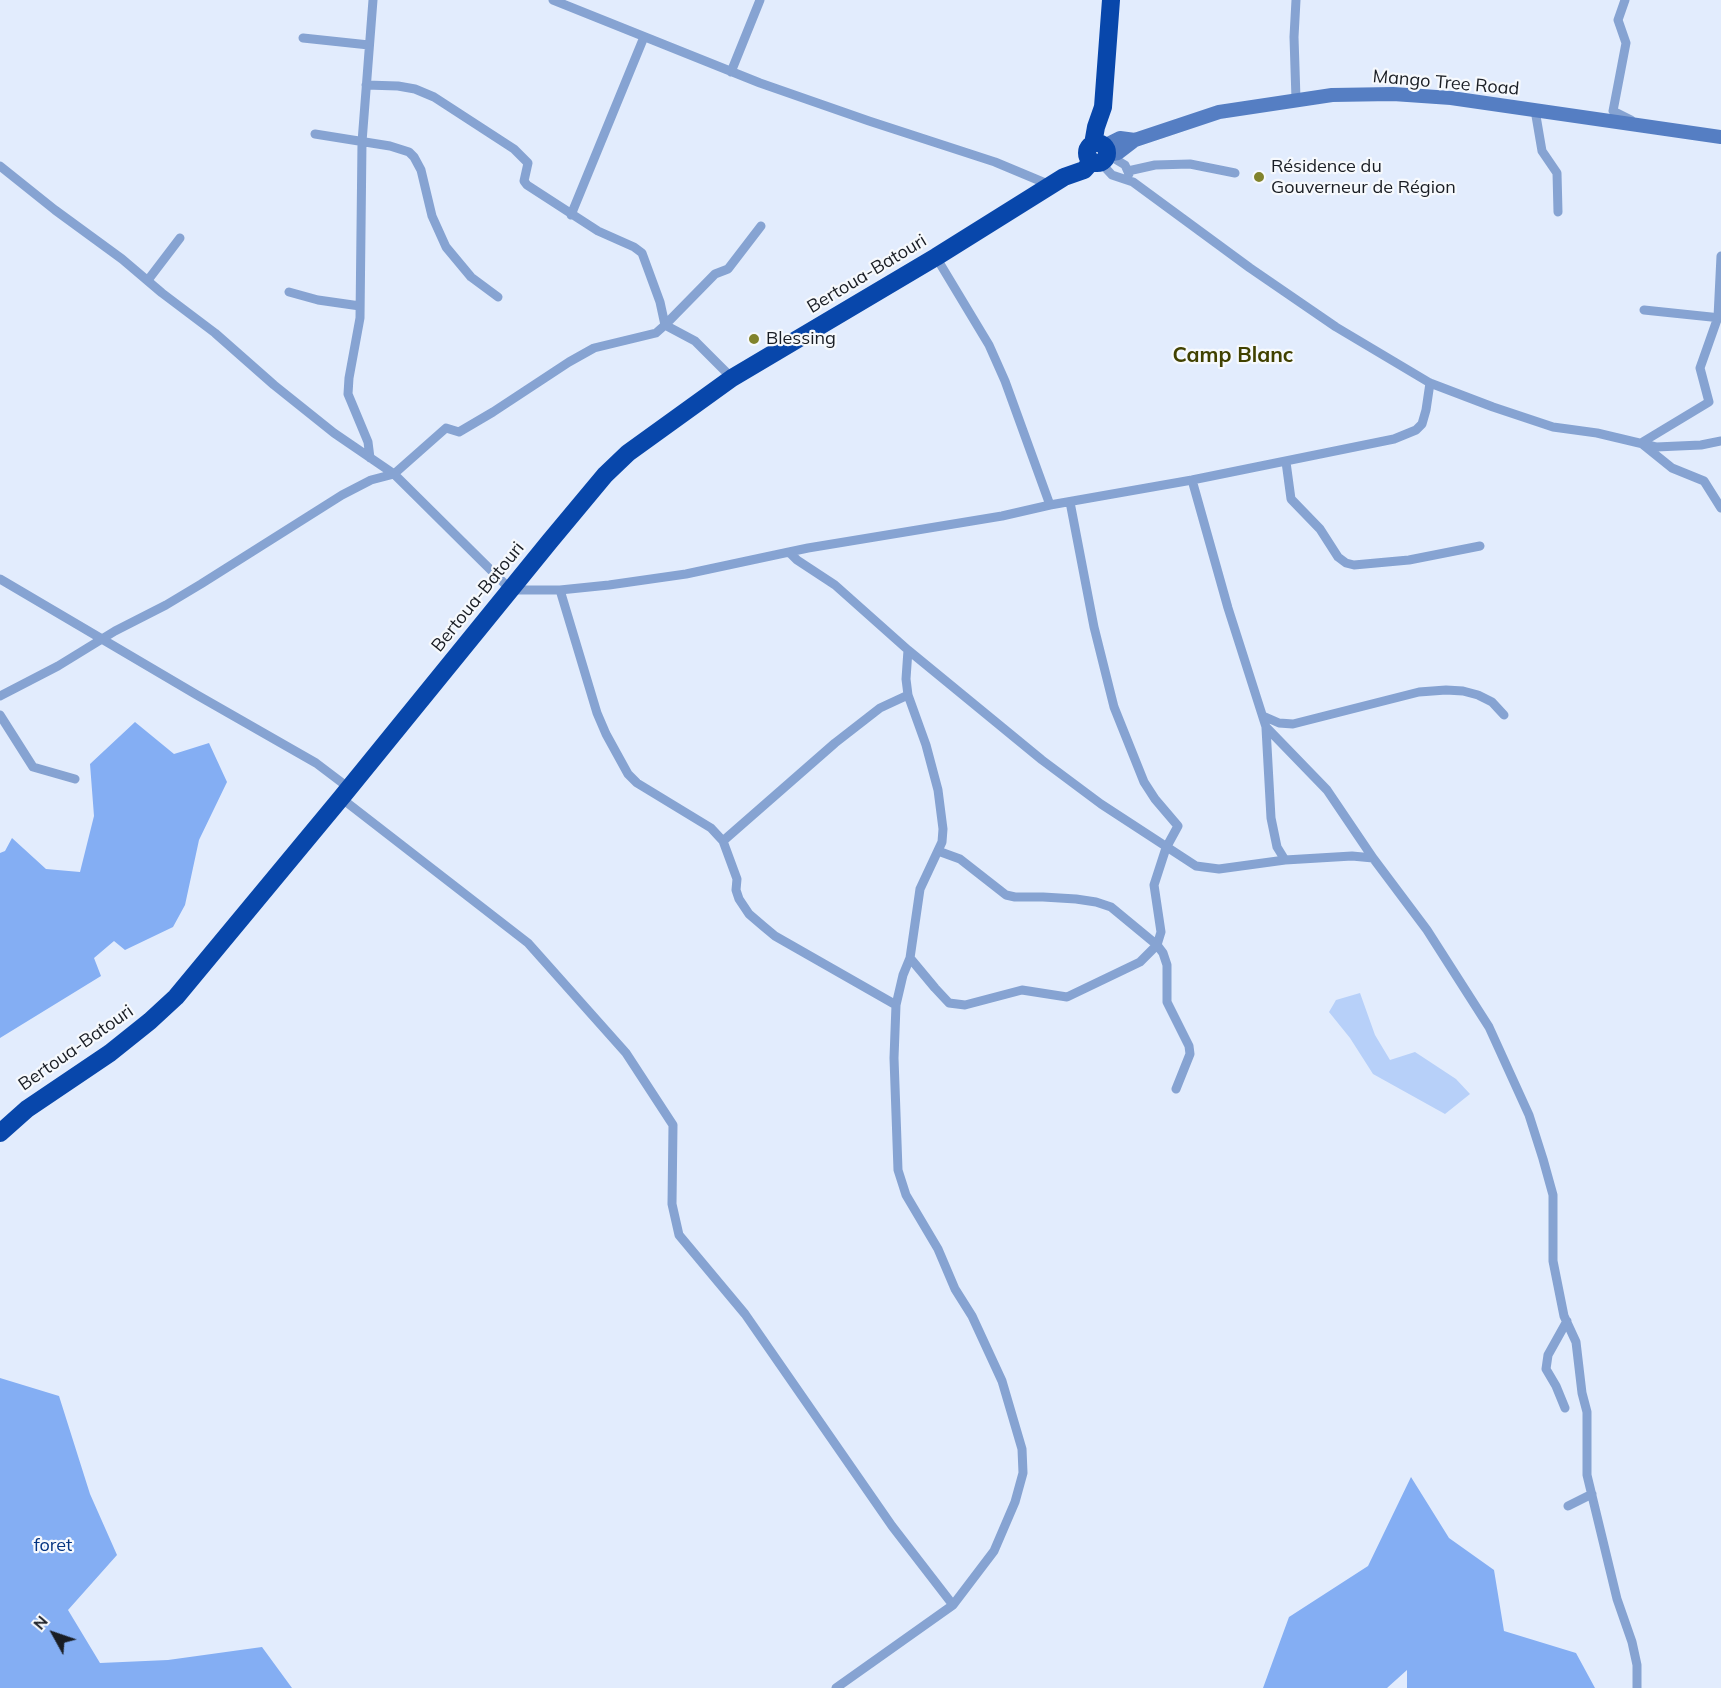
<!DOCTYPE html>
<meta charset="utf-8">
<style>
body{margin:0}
#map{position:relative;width:1721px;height:1688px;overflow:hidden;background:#e2ecfd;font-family:Mulish,sans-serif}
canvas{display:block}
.north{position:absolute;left:24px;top:1604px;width:60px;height:60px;-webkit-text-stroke:4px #f6f9fd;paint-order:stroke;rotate:310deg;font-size:16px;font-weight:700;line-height:24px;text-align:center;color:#191d24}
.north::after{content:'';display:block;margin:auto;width:21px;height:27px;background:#191d24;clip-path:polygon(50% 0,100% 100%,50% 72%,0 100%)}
</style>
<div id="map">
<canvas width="1721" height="1688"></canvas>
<div class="north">N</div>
</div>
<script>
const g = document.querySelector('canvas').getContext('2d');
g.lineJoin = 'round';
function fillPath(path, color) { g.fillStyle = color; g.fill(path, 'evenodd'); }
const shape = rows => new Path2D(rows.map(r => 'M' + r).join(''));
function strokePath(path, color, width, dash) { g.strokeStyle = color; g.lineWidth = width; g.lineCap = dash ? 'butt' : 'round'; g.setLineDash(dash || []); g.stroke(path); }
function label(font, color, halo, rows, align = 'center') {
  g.font = font + ' Mulish,sans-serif'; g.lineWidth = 4.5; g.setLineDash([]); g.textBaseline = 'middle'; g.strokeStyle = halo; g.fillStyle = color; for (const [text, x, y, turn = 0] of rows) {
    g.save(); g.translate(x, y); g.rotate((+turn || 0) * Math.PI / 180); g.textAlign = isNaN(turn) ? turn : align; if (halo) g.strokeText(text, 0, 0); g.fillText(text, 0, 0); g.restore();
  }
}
const green = shape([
 [1360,993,1375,1035,1390,1060,1415,1052,1456,1079,1470,1094,1445,1114,1373,1074,1350,1038,1329,1012,1336,1000]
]);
const forest = shape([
 [135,722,174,754,209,743,227,782,199,840,185,905,173,927,125,950,114,941,94,958,101,976,0,1038,0,853,5,851,12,838,46,869,80,872,94,816,90,764],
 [0,1378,59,1396,90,1494,117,1555,68,1610,100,1663,168,1660,262,1647,292,1688,0,1688],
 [1411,1477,1449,1538,1494,1570,1504,1631,1576,1653,1595,1688,1407,1688,1407,1670,1387,1688,1263,1688,1289,1617,1368,1566]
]);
const street = shape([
 [553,0,760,83,869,121,995,162,1050,185],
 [1625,0,1618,20,1626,43,1613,111,1631,120],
 [303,38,369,45],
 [731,72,760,0],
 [366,85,398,86,415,89,434,97,514,149,528,163,524,181,527,185,598,231,634,247,642,253,660,302,665,325,715,274,728,269,761,226],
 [1296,99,1294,37,1296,0],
 [1535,110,1542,151,1557,173,1558,212],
 [315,134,390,146,409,152,414,157,421,170,432,216,446,247,471,277,498,297],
 [1106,156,1115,159,1125,165,1129,174],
 [1100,162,1112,175,1133,182,1250,268,1336,327,1430,383,1493,407,1553,427,1597,433,1656,447,1701,445,1721,441],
 [0,166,55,210,122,259,162,293,215,333,274,385,334,433,394,474,511,590,560,590,609,585,686,574,789,552,797,560,835,585,908,650,1042,760,1101,804,1196,866,1219,869,1285,860,1352,856,1373,858,1427,930,1489,1027,1529,1115,1543,1159,1553,1195,1553,1261,1564,1316,1576,1342,1582,1393,1587,1412,1587,1475,1617,1599,1632,1642,1637,1665,1637,1688],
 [1128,171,1155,165,1190,164,1235,173],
 [571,215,644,37],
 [1721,256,1718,317,1700,368,1709,402,1641,443,1672,468,1704,481,1721,508],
 [936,257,989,345,1005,381,1050,505],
 [148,280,180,238],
 [289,292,318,300,360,306],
 [1644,310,1721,318],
 [370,458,368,442,348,394,349,378,360,318,362,142,373,0],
 [1286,462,1291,499,1320,529,1338,557,1346,563,1354,565,1409,560,1480,546],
 [1192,480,1228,608,1266,727,1327,790,1373,858],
 [789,552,808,548,1002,516,1050,505,1192,480,1394,439,1416,430,1422,424,1426,410,1430,383],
 [0,579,197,695,316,763,349,788],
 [560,590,597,713,606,734,628,774,637,783,711,828,723,841,737,879,736,890,739,899,749,914,763,926,775,936,896,1005],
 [0,696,58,666,115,631,166,605,201,584,342,495,371,480,394,474,446,428,459,432,493,412,569,362,594,348,656,333,665,325,695,341,732,378],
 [0,715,33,767,75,779],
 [1263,716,1279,723,1293,724,1419,692,1446,690,1463,691,1478,695,1492,702,1504,715],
 [1266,728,1271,818,1277,847,1285,860],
 [341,798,528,943,626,1053,673,1125,672,1204,679,1235,745,1314,892,1526,953,1605],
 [723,841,835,743,880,708,908,695],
 [938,851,960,859,1006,895,1015,897,1043,897,1076,899,1096,902,1111,907,1157,945,1163,953,1167,965,1167,1002,1189,1046,1190,1054,1176,1089],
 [910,958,935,988,949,1003,965,1005,1022,990,1067,997,1140,962,1157,945,1161,932,1154,885,1166,848,1178,826,1155,799,1144,782,1114,707,1094,627,1070,502],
 [1565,1408,1556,1386,1546,1369,1548,1355,1567,1321],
 [1568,1506,1592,1494],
 [836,1688,953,1605,994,1551,1015,1502,1023,1473,1022,1449,1002,1381,972,1316,955,1289,938,1249,906,1195,898,1170,894,1058,896,1005,903,975,910,958,920,889,942,842,943,829,938,790,926,745,908,695,906,679,908,650]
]);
const secondary = shape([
 [1104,146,1120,138,1135,140],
 [1107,155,1118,153,1135,140,1219,112,1332,95,1393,94,1451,98,1721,137]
]);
const highway = shape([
 '1087 153a10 10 0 1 1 20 0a10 10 0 1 1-20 0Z',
 [1093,144,1096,127,1103,107,1111,0],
 [0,1133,27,1109,110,1053,150,1021,176,997,341,798,550,541,605,475,628,453,732,378,936,257,1064,177,1084,170,1092,161]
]);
const markers = [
 [1259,177,6,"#81832c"],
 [754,339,6,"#81832c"]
];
const streetNames = [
 ["Mango Tree Road",1446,83,5],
 ["Bertoua-Batouri",867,274,-31],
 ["Bertoua-Batouri",478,597,-51],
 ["Bertoua-Batouri",76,1048,-35]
];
const poiNames = [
 ["Résidence du",1271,167],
 ["Gouverneur de Région",1271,188],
 ["Blessing",766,339]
];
const parkNames = [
 ["foret",53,1546]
];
const quarterNames = [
 ["Camp Blanc",1233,356]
];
fillPath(green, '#b7d0f9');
fillPath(forest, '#84aef3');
strokePath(street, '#86a3d2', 9);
strokePath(secondary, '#557ec3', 14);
strokePath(highway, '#0847ab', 18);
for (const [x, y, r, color] of markers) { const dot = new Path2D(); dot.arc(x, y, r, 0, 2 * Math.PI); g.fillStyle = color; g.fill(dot); strokePath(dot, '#f6f9fd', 2); }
label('18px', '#191d24', '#f6f9fd', streetNames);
label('18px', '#191d24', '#f6f9fd', poiNames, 'left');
label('18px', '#043482', '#f6f9fd', parkNames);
label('bold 21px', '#404100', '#f6f9fd', quarterNames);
</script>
